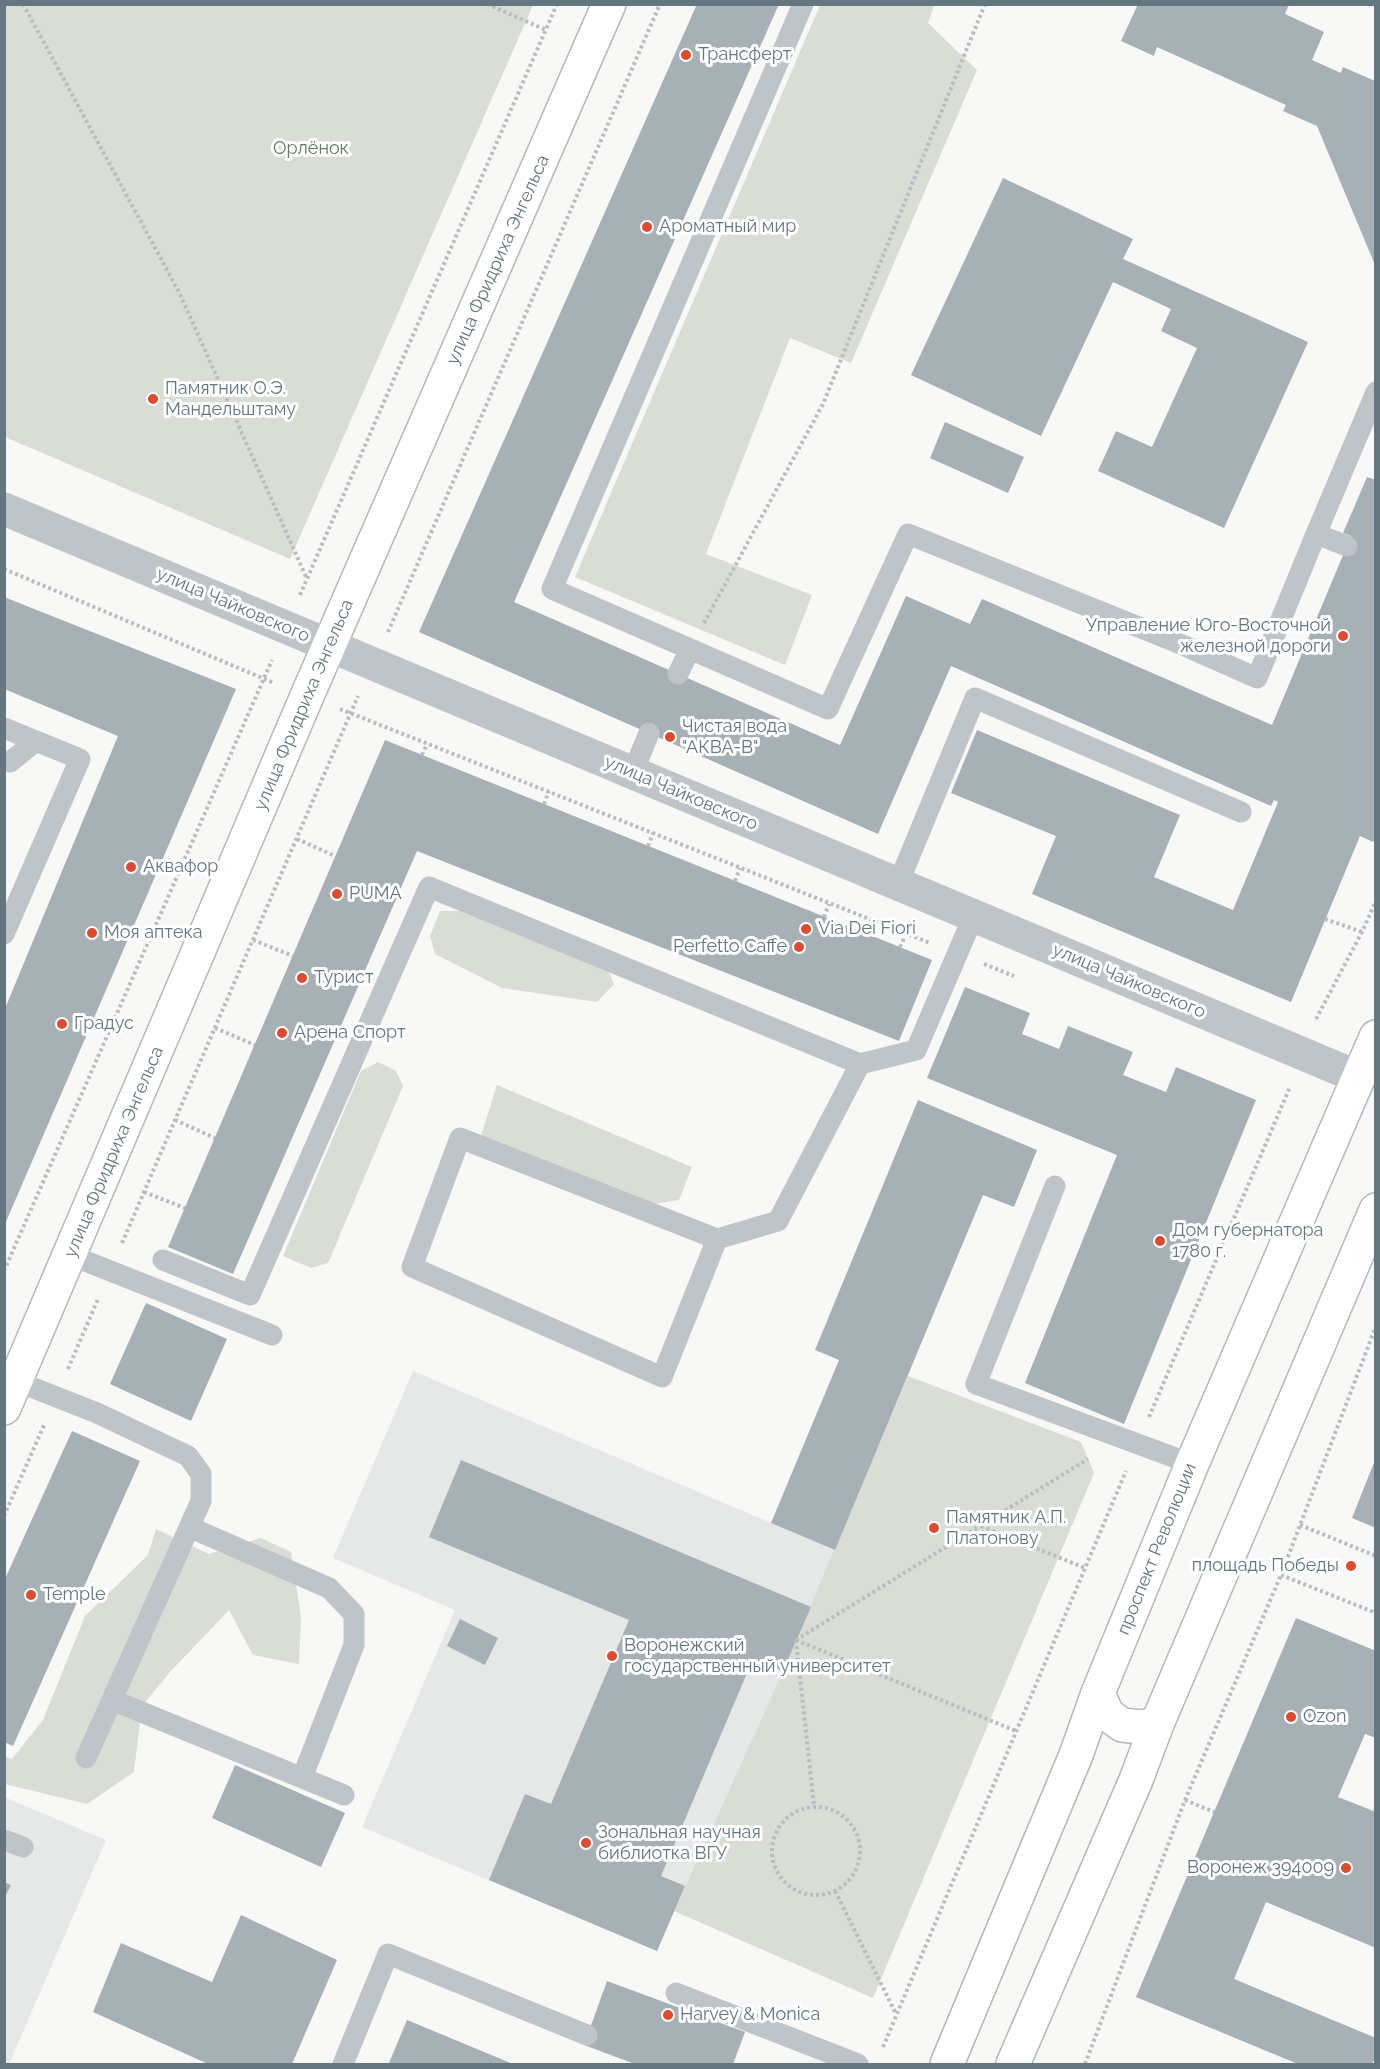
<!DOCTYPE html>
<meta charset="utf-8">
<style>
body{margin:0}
#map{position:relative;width:1380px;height:2069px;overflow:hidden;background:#f8f8f6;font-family:Raleway,sans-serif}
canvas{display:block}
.frame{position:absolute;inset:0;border:6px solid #647680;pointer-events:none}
</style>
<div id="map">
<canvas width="1380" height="2069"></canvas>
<div class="frame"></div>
</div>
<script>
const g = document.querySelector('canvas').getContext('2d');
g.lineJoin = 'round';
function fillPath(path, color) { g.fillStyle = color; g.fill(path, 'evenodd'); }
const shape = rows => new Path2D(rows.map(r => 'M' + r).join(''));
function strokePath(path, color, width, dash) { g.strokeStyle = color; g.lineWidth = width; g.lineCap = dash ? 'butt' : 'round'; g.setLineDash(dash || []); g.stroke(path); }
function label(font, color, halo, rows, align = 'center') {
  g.font = font + ' Raleway,sans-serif'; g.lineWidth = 6; g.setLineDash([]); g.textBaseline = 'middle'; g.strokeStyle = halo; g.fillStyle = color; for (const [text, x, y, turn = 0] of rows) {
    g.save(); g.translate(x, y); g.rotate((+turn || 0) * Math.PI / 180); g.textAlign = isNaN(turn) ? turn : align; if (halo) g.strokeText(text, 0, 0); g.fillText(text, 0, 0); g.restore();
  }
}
const built = shape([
 [413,1371,835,1550,783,1671,685,1886,657,1951,362,1827,455,1610,333,1558],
 [4,1797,106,1840,9,2064,4,2064]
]);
const green = shape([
 [4,5,533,5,290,559,5,437],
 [820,5,934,5,928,23,977,70,851,363,790,338,706,554,812,595,785,665,575,577],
 [440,911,460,911,609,972,614,984,597,1002,502,988,435,954,430,936],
 [378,1062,396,1071,403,1086,328,1263,311,1268,283,1256,361,1071],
 [497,1085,692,1167,679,1200,648,1205,480,1139],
 [908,1376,1081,1442,1094,1473,873,1998,674,1911,783,1671],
 [156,1529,209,1554,261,1538,291,1552,301,1616,299,1664,253,1655,229,1610,170,1672,142,1706,134,1772,87,1804,5,1784,4,1756,12,1759,43,1720,85,1616,148,1555]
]);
const building = shape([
 [697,4,779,4,514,602,840,745,906,596,970,624,982,599,1272,725,1351,536,1343,533,1367,477,1376,480,1376,837,1373,842,1360,836,1291,1002,1032,894,1056,836,951,793,977,730,1180,815,1154,877,1233,910,1278,802,1274,800,1271,806,951,666,878,834,419,632],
 [1138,4,1289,4,1285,14,1324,32,1312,60,1341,73,1343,67,1375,81,1375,265,1317,126,1283,111,1286,105,1157,47,1154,56,1121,41],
 [1003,178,1133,239,1123,259,1308,342,1224,528,1098,471,1116,431,1152,447,1197,348,1161,331,1171,309,1113,282,1041,436,911,375],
 [945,422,1024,457,1008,493,930,458],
 [4,597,236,689,5,1224,4,1011,118,736,4,689],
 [385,740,932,960,899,1041,417,851,233,1274,168,1247],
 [965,987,1030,1013,1022,1034,1059,1049,1068,1026,1133,1052,1123,1075,1166,1092,1176,1067,1256,1100,1124,1424,1025,1383,1117,1155,927,1078],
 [918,1100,1037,1150,1014,1207,983,1195,835,1550,771,1523,839,1360,815,1350],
 [146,1303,227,1339,191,1421,110,1384],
 [72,1431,140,1461,13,1746,4,1742,4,1581],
 [461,1460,811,1607,783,1671,753,1659,661,1876,685,1886,657,1951,489,1880,525,1794,551,1804,629,1620,429,1537],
 [1375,1460,1376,1460,1376,1528,1352,1518],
 [1296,1618,1376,1651,1376,1738,1365,1734,1338,1797,1376,1812,1376,1948,1266,1902,1234,1979,1376,2038,1376,2057,1372,2064,1298,2064,1136,1997],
 [460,1619,498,1638,485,1665,447,1646],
 [235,1765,345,1813,321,1867,212,1818],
 [4,1882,11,1885,4,1899],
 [241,1915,337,1960,292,2064,208,2064,93,2012,121,1943,212,1982],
 [607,1981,745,2032,733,2064,635,2064,584,2045],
 [407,2020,513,2064,389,2063]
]);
const path = shape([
 [23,4,179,292,307,579],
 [487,4,546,30],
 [4,569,274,683],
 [300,595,557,4],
 [704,623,823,404,985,4],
 [388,632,660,4],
 [340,709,930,943],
 [422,755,427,744],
 [544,804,549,791],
 [297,839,335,856],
 [648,846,653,833],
 [735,881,740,868],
 [824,917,829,904],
 [1325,919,1362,932],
 [253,940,293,956],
 [900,947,906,934],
 [984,964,1014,976],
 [1316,1019,1362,932,1376,901],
 [215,1028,255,1045],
 [175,1120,215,1138],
 [144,1192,185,1208],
 [122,1243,358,696],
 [4,1271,272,660],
 [68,1369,98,1299],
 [1149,1417,1290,1087],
 [4,1516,45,1423],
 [1300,1525,1376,1556],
 [981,1526,1085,1568],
 [1281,1575,1376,1613],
 [796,1640,1088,1459],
 [796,1640,1016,1731],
 [796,1640,814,1806],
 [1185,1800,1214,1812],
 '772 1851a44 44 0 1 1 88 0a44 44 0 1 1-88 0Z',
 [835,1891,896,2014],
 [883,2047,1126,1471],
 [1085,2064,1185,1800,1281,1575,1376,1326]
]);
const lane = shape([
 [803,4,552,589,828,709,908,534,1171,640,1257,678,1316,534],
 [1347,546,1316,534,1376,392],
 [678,674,690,649],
 [4,728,80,759,4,934],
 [10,762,36,741],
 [633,772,649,733],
 [898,884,975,698,1241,812],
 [1055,1186,976,1384,1192,1464],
 [717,1239,662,1377,412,1267,460,1138,717,1239,778,1221,860,1064,916,1050,974,915],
 [70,1255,272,1335],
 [163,1260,250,1295,429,887,860,1064],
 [16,1381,97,1413,188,1456,201,1474,201,1501,86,1758],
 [189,1527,329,1588,354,1614,354,1645,302,1778],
 [112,1700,344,1795],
 [4,1840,23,1847],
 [676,1993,858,2064],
 [343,2064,388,1954,587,2035]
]);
const street = shape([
 [4,509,1358,1077]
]);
const secondary = shape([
 [4,1408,307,696,609,4],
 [947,2064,1076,1755,1098,1693,1192,1464,1376,1037],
 [1013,2064,1136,1780,1157,1724,1376,1210]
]);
const primary = shape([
 [1098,1693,1107,1714,1122,1725,1141,1727,1157,1724]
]);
const markers = [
 [686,55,6,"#de4b30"],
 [647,227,6,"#de4b30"],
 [153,399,6,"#de4b30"],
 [1343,636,6,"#de4b30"],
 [670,737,6,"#de4b30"],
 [131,867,6,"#de4b30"],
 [337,894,6,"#de4b30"],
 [806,929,6,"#de4b30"],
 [92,933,6,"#de4b30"],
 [799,947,6,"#de4b30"],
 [302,978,6,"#de4b30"],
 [62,1024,6,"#de4b30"],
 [282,1033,6,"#de4b30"],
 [1160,1241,6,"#de4b30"],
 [934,1528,6,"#de4b30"],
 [1351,1566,6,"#de4b30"],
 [31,1595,6,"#de4b30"],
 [612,1656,6,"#de4b30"],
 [1291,1717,6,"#de4b30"],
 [586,1843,6,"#de4b30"],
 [1346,1868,6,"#de4b30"],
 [668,2015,6,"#de4b30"]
];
const poiNames = [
 ["Трансферт",698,55],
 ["Ароматный мир",659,227],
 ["Памятник О.Э.",165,389],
 ["Мандельштаму",165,410],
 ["Управление Юго-Восточной",1331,626,"right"],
 ["железной дороги",1331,647,"right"],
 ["Чистая вода",682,727],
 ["\"АКВА-В\"",682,748],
 ["Аквафор",143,867],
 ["PUMA",349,894],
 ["Via Dei Fiori",818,929],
 ["Моя аптека",104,933],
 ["Perfetto Caffe",787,947,"right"],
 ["Турист",314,978],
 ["Градус",74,1024],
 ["Арена Спорт",294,1033],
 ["Дом губернатора",1172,1231],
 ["1780 г.",1172,1252],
 ["Памятник А.П.",946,1518],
 ["Платонову",946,1539],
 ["площадь Победы",1339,1566,"right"],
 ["Temple",43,1595],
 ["Воронежский",624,1646],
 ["государственный университет",624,1667],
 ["Ozon",1303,1717],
 ["Зональная научная",598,1833],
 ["библиотка ВГУ",598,1854],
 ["Воронеж 394009",1334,1868,"right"],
 ["Harvey & Monica",680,2015]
];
const parkNames = [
 ["Орлёнок",311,149]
];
const streetNames = [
 ["улица Фридриха Энгельса",498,260,-66],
 ["улица Чайковского",233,605,23],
 ["улица Фридриха Энгельса",304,705,-67],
 ["улица Чайковского",681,793,23],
 ["улица Чайковского",1129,981,23],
 ["улица Фридриха Энгельса",114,1152,-67],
 ["проспект Революции",1157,1549,-68]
];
fillPath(built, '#e6e8e7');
fillPath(green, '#d9ddd5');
fillPath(building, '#a6b0b5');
strokePath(secondary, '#b2b8bc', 36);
strokePath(primary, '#b3b9bc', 36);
strokePath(path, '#babdc0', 4, [3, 3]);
strokePath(lane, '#bfc4c8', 21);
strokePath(street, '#bfc4c8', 33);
strokePath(secondary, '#fff', 33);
strokePath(primary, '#fff', 33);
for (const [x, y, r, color] of markers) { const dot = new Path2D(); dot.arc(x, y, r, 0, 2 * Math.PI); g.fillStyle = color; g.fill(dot); strokePath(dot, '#fff', 2); }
label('18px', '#647680', '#fff', poiNames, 'left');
label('18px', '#687863', '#fff', parkNames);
label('18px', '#647680', '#fff', streetNames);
</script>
